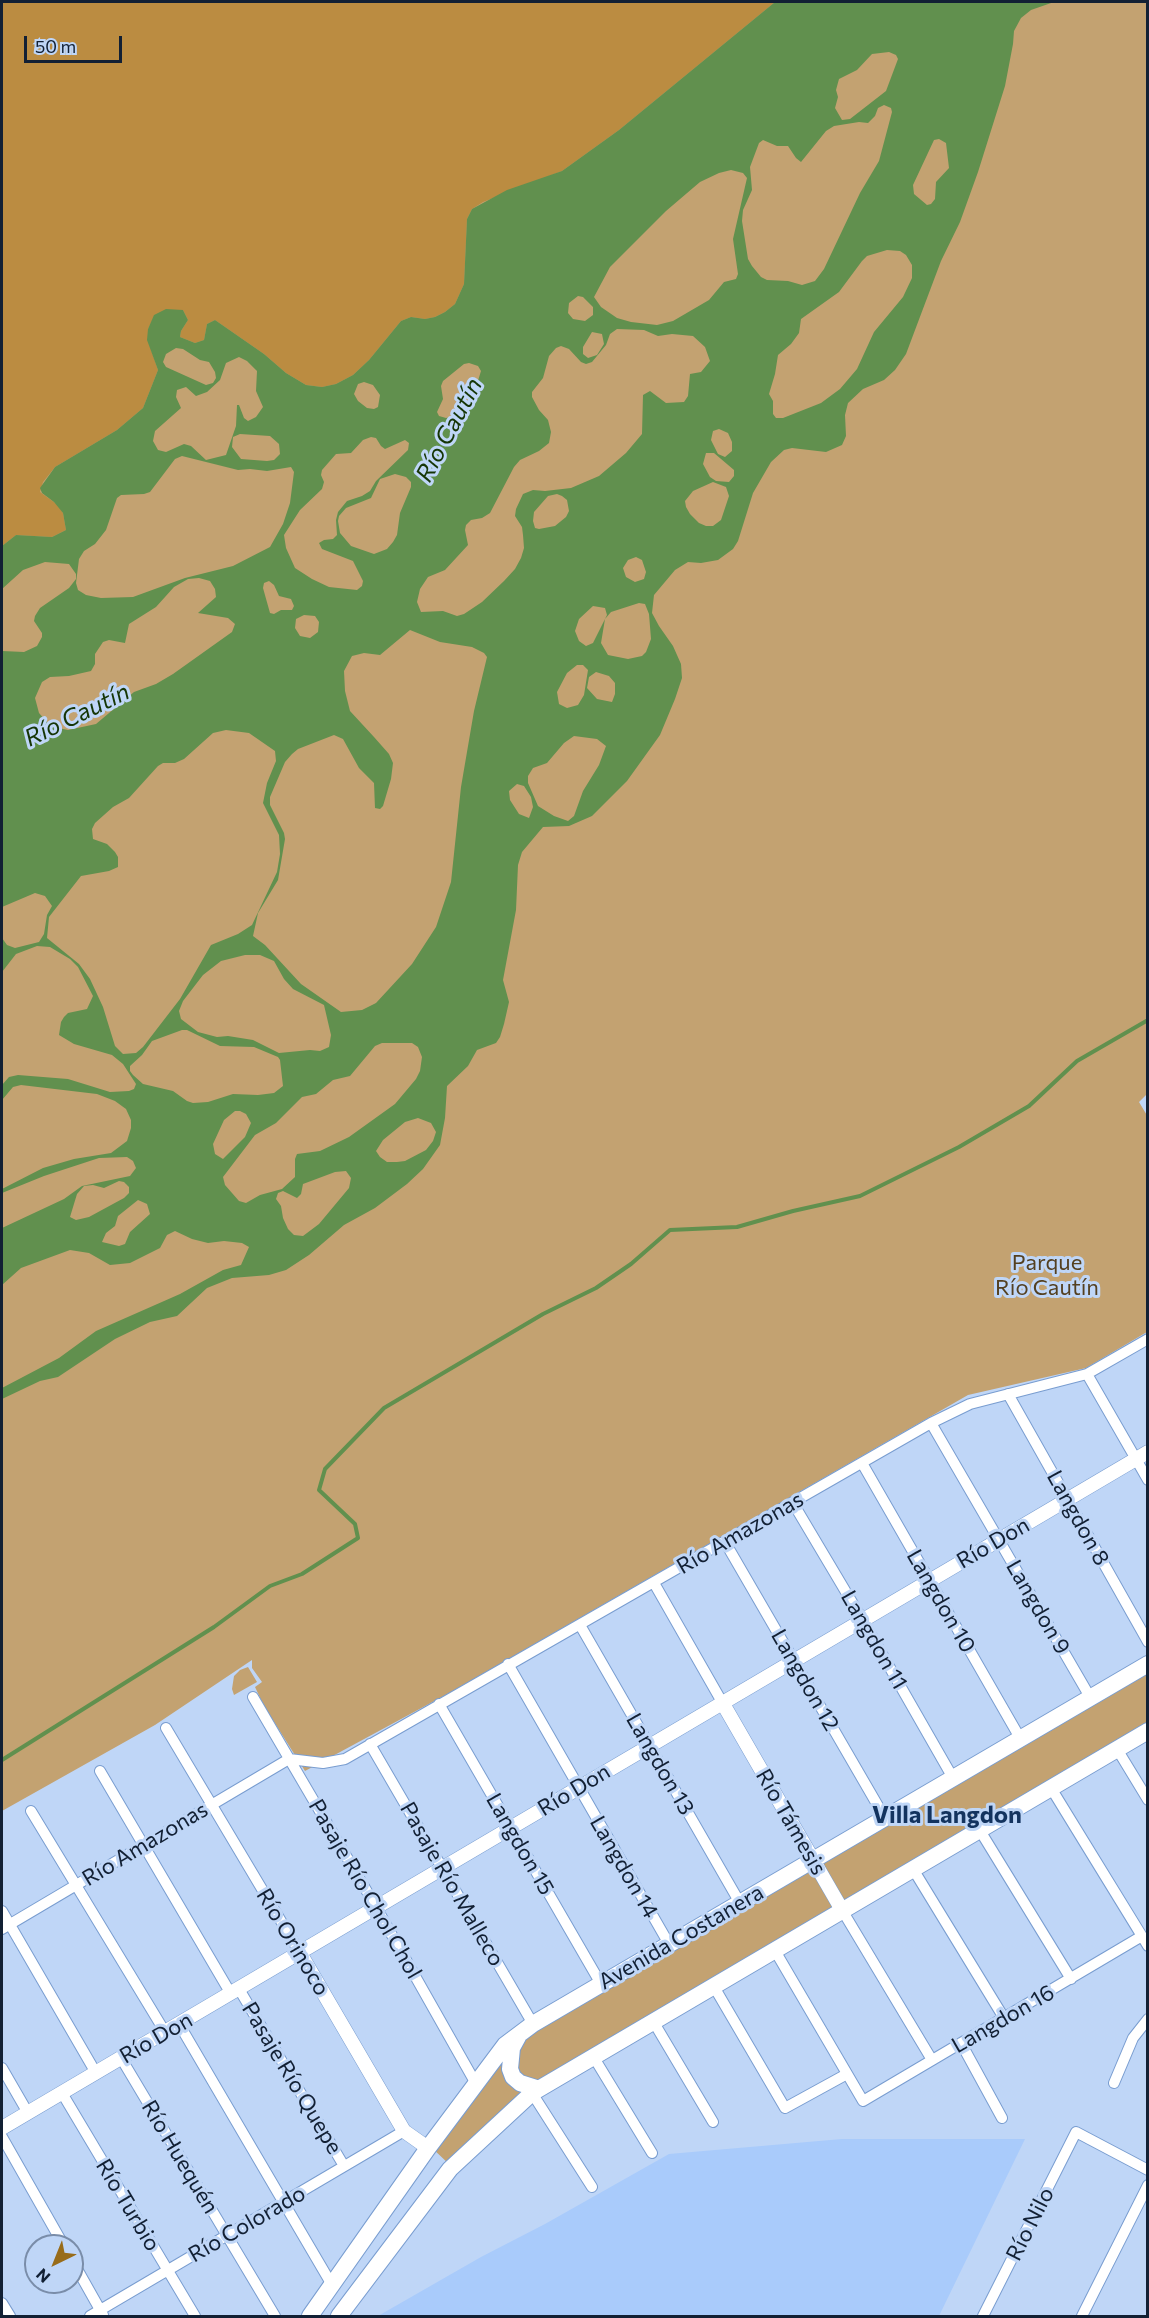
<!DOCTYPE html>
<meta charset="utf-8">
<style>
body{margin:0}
#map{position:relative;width:1149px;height:2318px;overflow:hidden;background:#bfd6f7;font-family:Commissioner,sans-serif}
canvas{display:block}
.frame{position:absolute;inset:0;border:3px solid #122034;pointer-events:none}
.north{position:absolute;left:24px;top:2234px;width:60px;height:60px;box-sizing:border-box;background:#bfd6f7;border:2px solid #7a8da9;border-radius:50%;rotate:223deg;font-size:16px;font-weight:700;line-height:24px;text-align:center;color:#122034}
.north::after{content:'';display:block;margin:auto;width:21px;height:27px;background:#986c1a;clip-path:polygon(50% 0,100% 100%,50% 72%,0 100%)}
.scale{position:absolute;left:24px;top:36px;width:98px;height:27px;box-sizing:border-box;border:3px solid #122034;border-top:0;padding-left:8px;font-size:18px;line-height:21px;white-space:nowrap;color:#122034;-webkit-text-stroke:4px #bfd6f7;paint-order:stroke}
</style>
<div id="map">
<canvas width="1149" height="2318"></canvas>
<div class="frame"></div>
<div class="north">N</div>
<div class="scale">50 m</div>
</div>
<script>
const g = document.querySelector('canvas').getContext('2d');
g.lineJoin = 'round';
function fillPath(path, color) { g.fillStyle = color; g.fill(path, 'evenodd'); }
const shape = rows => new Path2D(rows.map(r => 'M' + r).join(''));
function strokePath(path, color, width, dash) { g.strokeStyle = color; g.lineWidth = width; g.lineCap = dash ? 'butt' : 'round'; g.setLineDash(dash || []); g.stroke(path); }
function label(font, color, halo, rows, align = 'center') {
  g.font = font + ' Commissioner,sans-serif'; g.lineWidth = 6; g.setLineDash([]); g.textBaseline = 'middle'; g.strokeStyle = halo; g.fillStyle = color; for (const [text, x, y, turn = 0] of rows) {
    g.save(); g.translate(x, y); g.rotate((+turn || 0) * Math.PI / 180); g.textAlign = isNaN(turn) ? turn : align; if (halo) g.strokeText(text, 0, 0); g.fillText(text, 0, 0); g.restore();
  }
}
const built = shape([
 [842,2139,1025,2139,939,2316,378,2316,481,2257,545,2224,669,2154]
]);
const green = shape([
 [2,2,1147,2,1148,1093,1139,1102,1148,1117,1147,1332,1086,1368,968,1395,451,1692,305,1771,264,1706,255,1687,262,1682,252,1668,252,1660,155,1725,2,1811],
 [248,1667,257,1682,234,1695,232,1689,234,1676,240,1670],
 [1147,1667,1147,1726,531,2090,450,2165,432,2148,507,2047]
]);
const forest = shape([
 [2,2,775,2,619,130,562,171,483,202,472,209,467,219,464,284,455,304,445,312,435,317,425,319,411,317,401,321,369,360,353,375,336,384,322,387,306,385,286,373,264,354,215,320,207,324,204,340,195,343,180,337,181,331,188,320,183,310,155,315,148,329,149,344,158,370,143,408,117,430,55,467,43,482,40,492,58,505,63,513,66,530,52,537,16,535,2,546]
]);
const water = shape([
 [775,2,1054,2,1031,10,1021,18,1014,31,1013,44,1005,86,978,172,960,222,941,261,906,354,895,370,884,380,863,389,848,403,845,415,846,436,842,445,826,452,792,448,784,450,771,462,753,493,738,541,733,549,718,560,701,563,688,562,675,570,654,595,652,613,659,626,673,646,681,664,682,678,675,699,660,735,627,781,592,816,569,826,543,827,522,852,518,865,516,910,503,980,509,1002,504,1024,500,1037,496,1043,477,1050,468,1066,447,1086,445,1118,440,1145,423,1169,407,1184,375,1208,344,1225,309,1255,286,1270,269,1275,232,1278,207,1288,177,1316,150,1322,115,1339,58,1377,40,1381,2,1399,2,1388,59,1358,96,1331,180,1294,223,1270,241,1265,249,1247,242,1243,224,1241,208,1243,192,1239,175,1231,167,1235,160,1248,130,1263,110,1265,89,1253,70,1250,21,1268,2,1285,2,1228,64,1199,82,1186,130,1176,136,1168,133,1161,127,1157,99,1158,44,1176,2,1193,2,1189,43,1168,74,1159,111,1153,127,1141,131,1128,131,1120,126,1109,115,1101,97,1094,21,1085,13,1087,2,1100,2,1085,9,1077,18,1075,68,1079,110,1092,129,1091,134,1089,136,1084,123,1064,112,1055,74,1044,59,1035,61,1022,64,1017,68,1013,87,1009,93,996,78,967,70,959,50,947,37,946,16,954,2,972,2,938,7,945,15,948,39,942,44,934,47,915,52,906,45,896,35,893,2,907,2,651,24,652,37,646,42,637,42,633,34,621,35,616,40,608,69,588,76,579,76,574,69,564,45,562,23,570,2,589,2,546,16,535,52,537,66,530,63,513,54,502,42,493,40,488,55,467,117,430,143,408,158,370,147,340,148,329,154,315,166,309,183,310,188,320,181,331,180,337,195,343,204,340,207,324,215,320,264,354,286,373,306,385,322,387,336,384,353,375,369,360,401,321,411,317,425,319,435,317,445,312,455,304,464,284,467,219,472,209,507,190,562,171,619,130],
 [889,52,896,55,898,59,886,91,850,119,842,120,835,108,838,97,836,90,839,79,857,70,872,54],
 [884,105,891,108,892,112,879,161,860,193,824,269,815,281,802,285,788,281,767,280,761,277,752,266,748,259,742,221,743,210,752,190,750,167,759,143,763,140,777,146,788,146,796,158,801,162,826,131,834,126,859,122,868,123,875,116,878,108],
 [939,139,946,143,949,168,936,182,935,199,931,204,927,205,914,194,913,185,934,140],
 [731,170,743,173,747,178,733,239,738,274,736,279,724,282,709,300,673,321,657,325,631,322,617,318,601,307,594,297,610,267,666,211,700,182,719,173],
 [887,250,900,251,906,255,912,265,912,278,903,297,874,332,857,369,840,389,821,403,783,418,776,418,773,414,773,401,769,394,775,374,778,355,791,344,799,333,801,319,839,292,862,261,867,256],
 [578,296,583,297,593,307,593,315,585,321,573,319,568,313,569,303],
 [617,329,644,330,658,336,672,334,693,336,705,347,710,361,701,372,690,374,688,396,684,402,666,403,650,391,643,395,642,434,626,453,599,476,571,488,545,491,533,490,523,494,516,509,515,516,522,527,523,535,524,548,521,558,515,569,504,581,482,602,464,614,457,616,443,611,421,612,417,602,420,589,428,577,445,570,468,545,465,530,466,525,471,520,482,518,490,513,514,467,520,460,539,451,549,443,551,432,548,420,539,410,532,397,532,392,543,378,549,356,556,348,561,346,569,349,581,362,586,364,592,362,606,345,610,334],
 [592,332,602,334,604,344,597,355,588,358,583,354,583,347],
 [176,348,183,349,200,360,209,362,215,372,216,378,213,383,206,385,166,367,163,362,166,354],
 [239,357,247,361,257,371,256,391,263,407,256,417,248,421,244,418,239,405,237,405,236,426,226,455,206,460,191,446,184,444,166,452,158,450,153,441,155,431,181,408,176,397,177,390,186,387,196,396,207,392,220,380,226,363],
 [469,363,478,366,481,371,472,400,457,415,446,418,439,416,437,412,443,399,441,386,443,381,464,364],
 [364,382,373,385,380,395,378,407,374,409,367,408,358,401,354,394,358,384],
 [719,429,728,433,732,442,732,451,725,457,718,454,711,440,713,431],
 [240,434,270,436,279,444,280,454,274,460,267,461,241,459,232,447,233,437],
 [371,437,376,438,381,446,385,449,405,440,409,443,408,450,376,481,370,491,362,496,347,501,338,512,336,520,337,535,333,539,324,540,319,543,322,549,353,561,363,581,362,586,357,590,329,587,312,579,295,568,286,548,284,535,300,510,322,489,324,482,321,475,322,470,336,454,351,453,363,440],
 [706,453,714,453,734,470,734,476,729,482,716,481,710,477,703,464],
 [182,456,238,470,250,469,267,471,291,467,294,472,290,503,283,524,270,547,233,566,185,578,133,597,101,598,86,595,78,590,76,583,79,559,84,551,95,544,106,530,117,498,121,495,144,494,150,492,175,459],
 [395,474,406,477,411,482,411,487,400,513,397,535,393,542,387,549,374,554,351,546,340,533,338,521,339,516,346,508,371,498,380,479],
 [713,482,726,487,729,496,721,520,713,526,706,526,699,523,690,514,686,507,685,501,693,491],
 [557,494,562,496,567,500,569,511,566,517,555,526,539,529,535,528,533,521,534,512,548,496],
 [636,557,642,560,646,572,644,579,635,582,626,577,623,568,628,560],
 [199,578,210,581,215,589,216,597,198,613,228,618,235,624,232,632,173,674,156,684,134,692,96,724,68,730,54,727,46,721,39,713,35,698,42,682,50,677,69,676,91,671,95,664,95,654,103,642,109,640,125,643,129,624,156,607,174,587,188,579],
 [269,581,274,585,279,596,291,599,294,606,292,610,281,610,274,614,270,613,263,588,264,583],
 [639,603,645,604,649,614,651,639,646,652,642,656,628,659,608,655,601,643,605,619,611,612],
 [593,606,605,608,607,615,593,643,586,646,579,641,575,631,579,619],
 [304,615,315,616,319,622,318,632,310,638,300,636,295,628,296,619],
 [410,630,440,642,472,647,484,653,487,657,474,711,461,787,451,882,436,927,412,964,376,1003,362,1010,341,1012,301,984,265,945,253,936,258,913,278,880,285,839,284,833,270,805,270,797,285,762,292,754,298,749,334,735,343,739,359,768,374,783,375,808,380,809,383,806,391,779,393,763,389,754,374,737,350,711,345,691,344,671,352,656,364,653,380,655],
 [577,665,583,665,588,670,584,695,578,705,567,708,559,704,557,692,567,673],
 [596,672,609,676,615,683,615,694,612,702,597,699,587,688,589,677],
 [226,730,249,733,275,751,276,761,267,783,263,803,279,835,280,854,277,872,252,925,238,934,211,945,180,999,143,1047,136,1053,123,1054,115,1046,103,1007,90,979,79,964,47,938,49,917,81,876,109,871,118,867,118,857,115,852,107,844,93,839,92,829,95,823,113,807,129,798,158,766,163,763,175,763,184,759,213,733],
 [574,736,597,739,606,746,599,765,583,791,574,816,568,821,554,816,538,806,528,783,528,776,533,768,547,763,564,743],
 [517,784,524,786,531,797,533,807,529,818,519,814,510,800,509,791],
 [245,955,260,955,274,961,284,979,293,989,324,1005,331,1035,329,1047,320,1051,310,1050,279,1053,253,1040,228,1036,217,1037,198,1032,181,1019,179,1011,183,1001,203,975,221,961],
 [182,1030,187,1030,220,1046,254,1047,278,1057,280,1060,283,1086,274,1093,258,1095,233,1094,208,1102,193,1103,187,1101,173,1091,143,1084,133,1075,130,1071,130,1066,142,1055,152,1041],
 [382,1043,412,1043,418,1047,422,1057,420,1071,416,1079,395,1104,349,1137,320,1151,297,1154,295,1159,295,1177,282,1189,260,1195,246,1203,239,1201,225,1185,223,1177,255,1135,276,1123,302,1097,316,1094,333,1080,350,1076,375,1046],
 [235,1111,240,1111,246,1114,251,1123,245,1137,223,1159,215,1154,213,1144,224,1120],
 [418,1118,431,1123,436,1132,433,1141,426,1150,405,1161,397,1162,387,1162,380,1157,376,1151,383,1140,405,1122],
 [346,1171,351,1178,349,1188,319,1224,303,1236,294,1235,288,1229,283,1218,281,1206,276,1199,278,1193,283,1191,297,1198,301,1194,303,1184,335,1172],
 [119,1181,124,1182,129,1187,129,1193,124,1198,89,1217,76,1220,70,1217,77,1194,84,1186,93,1185,104,1188],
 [138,1200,147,1204,150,1214,130,1232,125,1244,119,1246,102,1242,106,1233,115,1226,118,1216]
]);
const stream = shape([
 [2,1760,214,1627,270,1586,302,1574,358,1538,355,1524,319,1490,325,1469,384,1408,543,1314,596,1288,631,1264,670,1230,737,1227,793,1211,860,1196,959,1147,1029,1106,1077,1061,1148,1020]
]);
const minor = shape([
 [1087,1374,1148,1480],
 [1008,1394,1148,1642],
 [931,1423,1090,1697],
 [862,1463,1020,1738],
 [793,1503,862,1619,953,1778],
 [725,1542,885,1818],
 [654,1583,722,1702],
 [580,1625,740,1903],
 [508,1664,669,1944],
 [253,1697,376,1907,475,2082],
 [439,1704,601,1984],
 [166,1728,300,1953],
 [370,1744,533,2024],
 [1117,1749,1148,1800],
 [100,1771,231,1994],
 [1051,1788,1148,1946],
 [31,1811,165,2032],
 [979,1829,1071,1979],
 [913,1869,1004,2018],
 [842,1910,932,2060],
 [2,1911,96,2073],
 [2,1929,289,1759,323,1763,345,1759,931,1423,970,1404,1087,1374,1148,1339],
 [774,1949,863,2101,1142,1936],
 [713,1985,785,2108,847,2074],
 [239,1989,344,2166],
 [653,2021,713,2122],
 [179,2024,332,2285],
 [961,2043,1002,2118],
 [593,2056,652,2153],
 [121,2058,275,2316],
 [2,2068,28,2113],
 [1114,2083,1133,2038,1148,2019],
 [62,2093,195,2316],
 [532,2093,592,2187],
 [2,2137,64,2246],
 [72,2260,103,2315],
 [2,2303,10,2316],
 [90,2316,404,2131],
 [983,2316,1076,2132,1148,2170],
 [1082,2316,1148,2185]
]);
const tertiary = shape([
 [722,1702,842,1910],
 [300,1953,404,2131,428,2148],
 [2,2128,1148,1452]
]);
const primary = shape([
 [518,2037,512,2048,510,2069,513,2077,520,2083,539,2089],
 [310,2316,428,2148,505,2045,533,2024,1148,1664],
 [339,2316,450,2169,532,2093,1148,1731]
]);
const parkNames = [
 ["Parque",1047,1263],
 ["Río Cautín",1047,1288]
];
const streetNames = [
 ["Langdon 8",1078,1518,61],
 ["Río Amazonas",740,1533,-30],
 ["Río Don",993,1543,-30],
 ["Langdon 10",941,1601,60],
 ["Langdon 9",1038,1607,60],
 ["Langdon 11",874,1640,60],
 ["Langdon 12",805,1680,60],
 ["Langdon 13",660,1764,60],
 ["Río Don",574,1790,-31],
 ["Río Támesis",791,1822,60],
 ["Río Amazonas",145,1844,-31],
 ["Langdon 15",520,1844,60],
 ["Langdon 14",624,1867,60],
 ["Pasaje Río Malleco",452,1884,60],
 ["Pasaje Río Chol Chol",365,1889,60],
 ["Avenida Costanera",681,1937,-30],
 ["Río Orinoco",293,1942,59],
 ["Langdon 16",1003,2019,-30],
 ["Río Don",156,2038,-30],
 ["Pasaje Río Quepe",292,2078,59],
 ["Río Huequén",180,2157,59],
 ["Río Turbio",128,2205,59],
 ["Río Colorado",247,2224,-30],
 ["Río Nilo",1030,2224,-63]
];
const waterNames = [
 ["Río Cautín",449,430,-62],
 ["Río Cautín",77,715,-26]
];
const neighbourhoodNames = [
 ["Villa Langdon",947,1815]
];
fillPath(built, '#a9cbfb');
fillPath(green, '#c3a271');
fillPath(forest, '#bb8c41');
fillPath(water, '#61904e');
strokePath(stream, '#61904e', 4);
strokePath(minor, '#799dd0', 12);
strokePath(tertiary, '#799dd0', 15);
strokePath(primary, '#799dd0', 18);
strokePath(minor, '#fff', 10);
strokePath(tertiary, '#fff', 14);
strokePath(primary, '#fff', 16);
label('22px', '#544020', '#bfd6f7', parkNames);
label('22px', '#122034', '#bfd6f7', streetNames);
label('italic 24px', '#153505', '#bfd6f7', waterNames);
label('bold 24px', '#13335f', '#bfd6f7', neighbourhoodNames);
</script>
